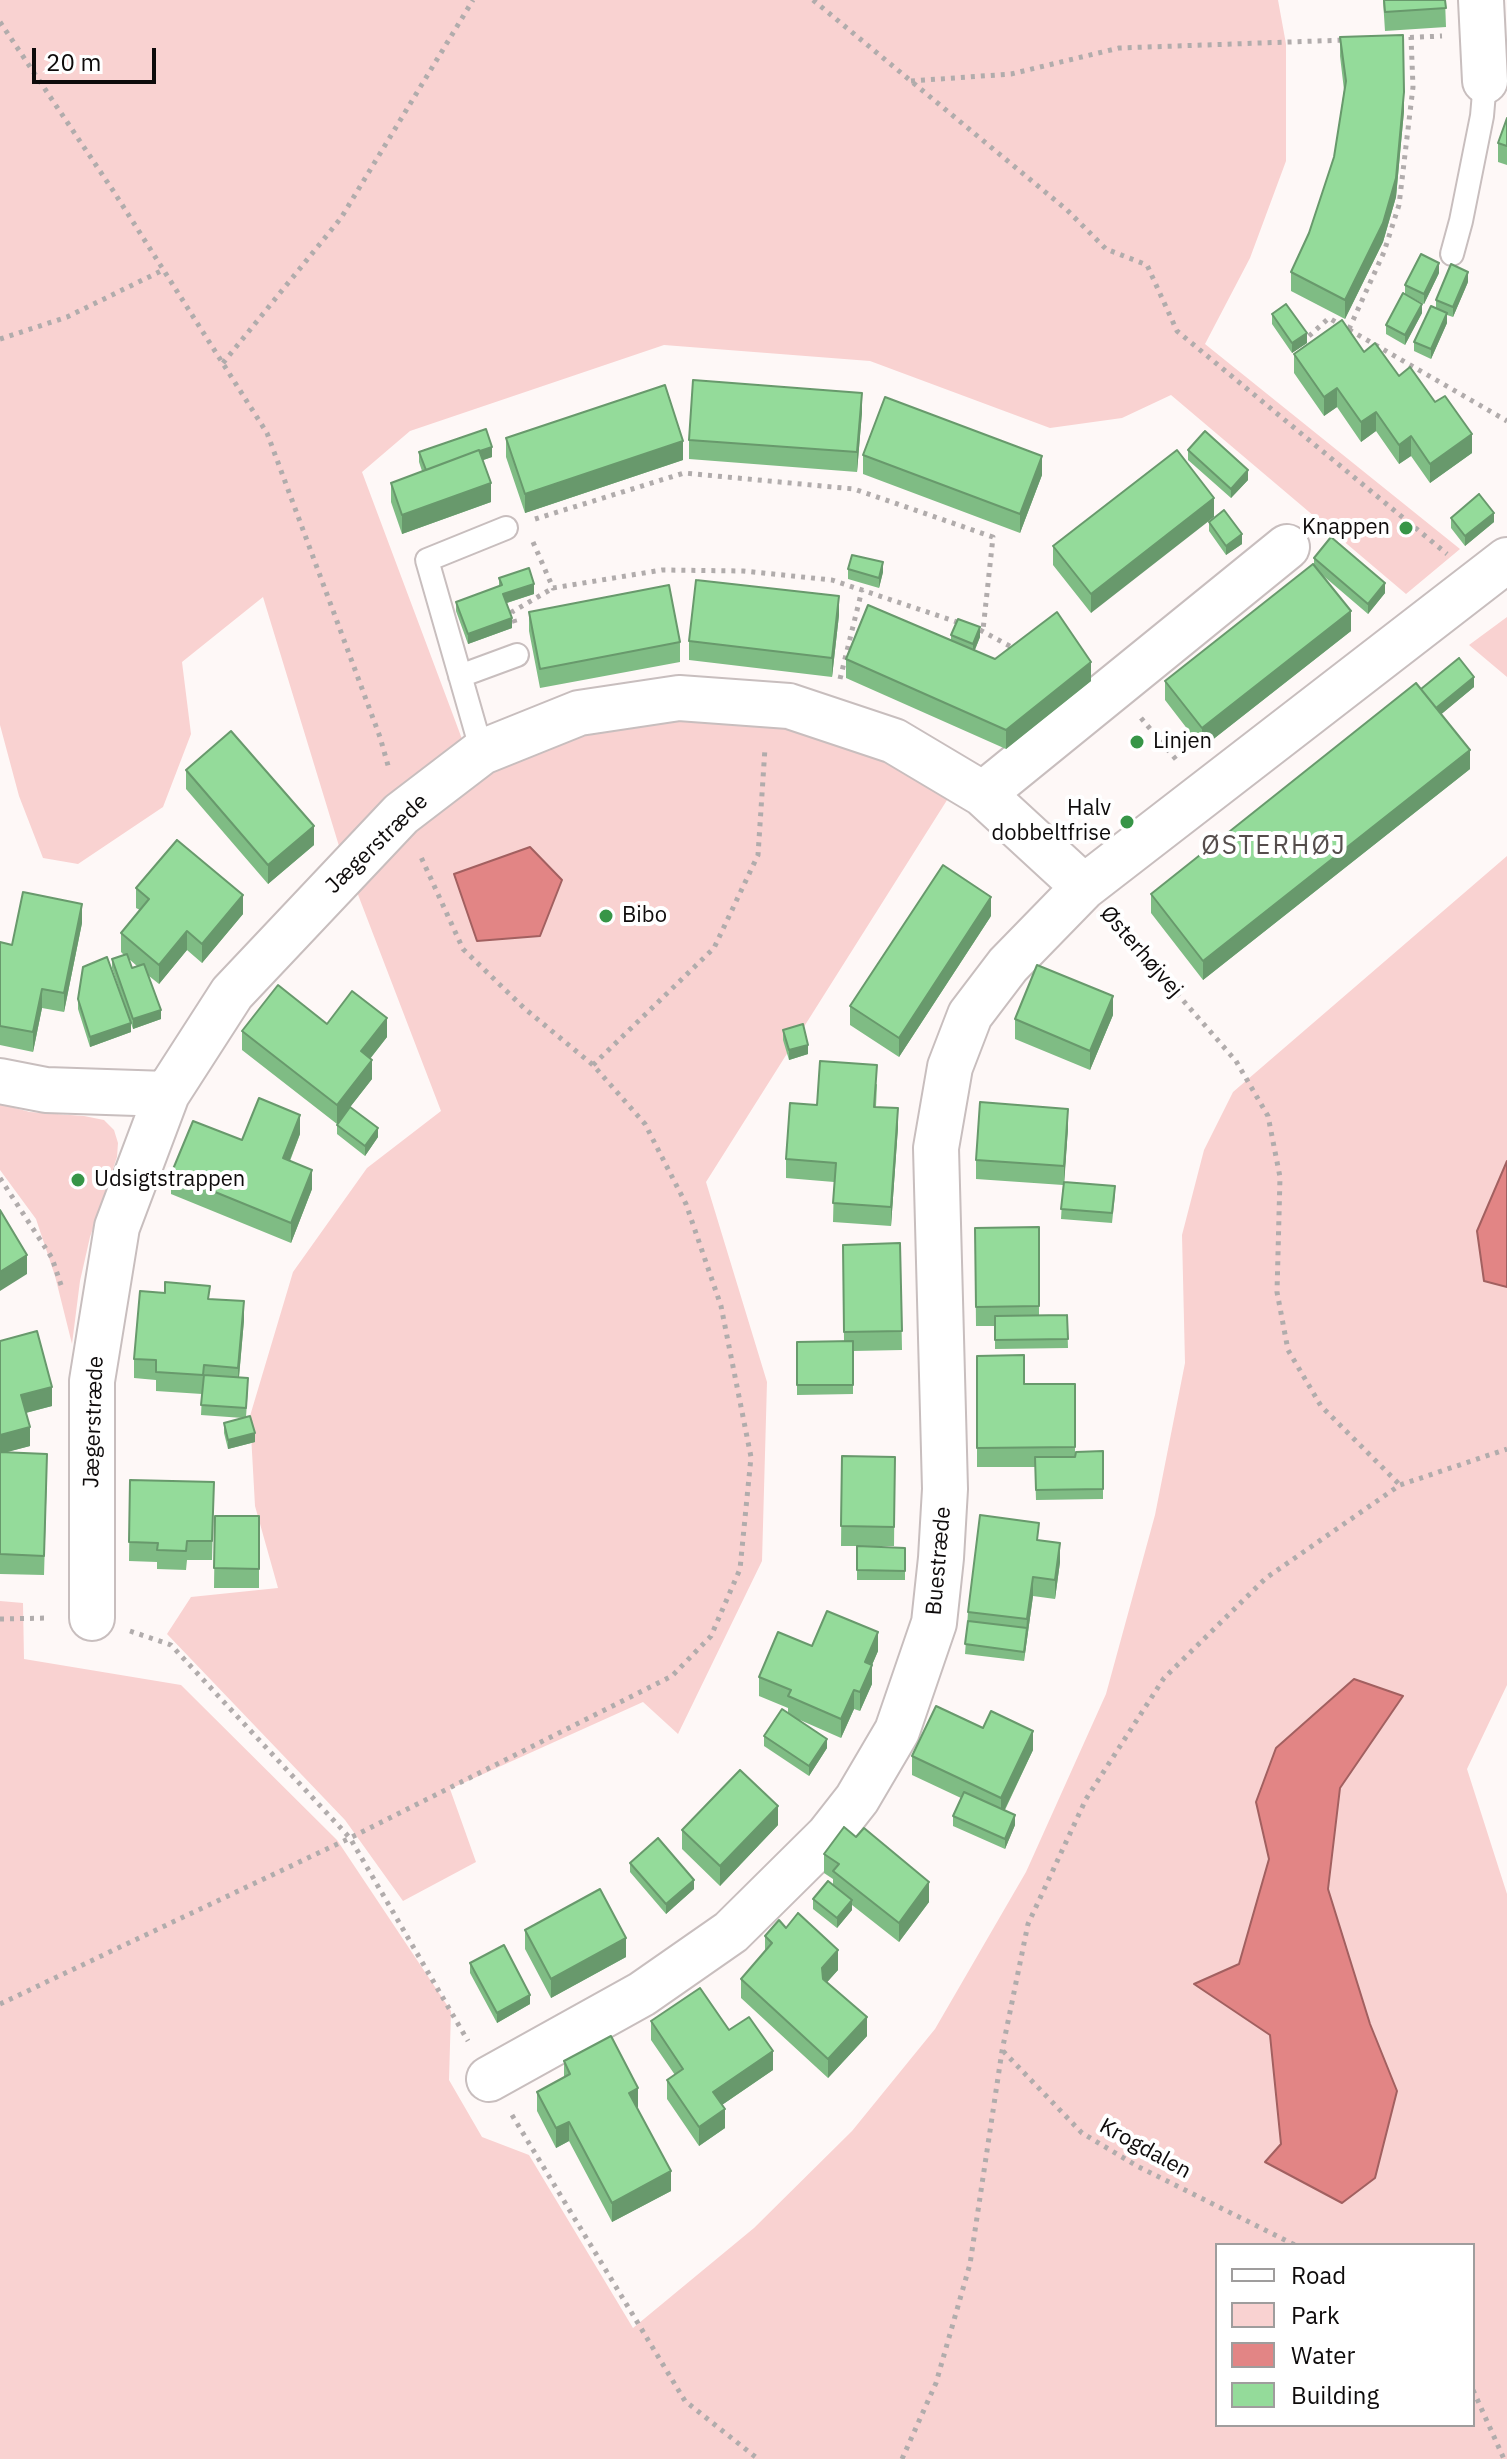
<!DOCTYPE html>
<meta charset="utf-8">
<style>
body{margin:0}
#map{position:relative;width:1507px;height:2459px;overflow:hidden;background:#fef8f7;font-family:"IBM Plex Sans",sans-serif}
canvas{display:block}
.legend{position:absolute;left:1215px;top:2243px;width:260px;height:184px;box-sizing:border-box;background:#fff;border:2px solid #9f9d9d;margin:0;padding:10px 14px;list-style:none;font-size:24px;color:#0e0b0b}
.legend li{display:flex;align-items:center;gap:16px;height:40px}
.legend b{width:40px;border:2px solid #9f9d9d}
.scale{position:absolute;left:32px;top:48px;width:124px;height:36px;box-sizing:border-box;border:4px solid #0e0b0b;border-top:0;padding-left:10px;font-size:24px;line-height:28px;white-space:nowrap;color:#0e0b0b;-webkit-text-stroke:6px #fff;paint-order:stroke}
</style>
<div id="map">
<canvas width="1507" height="2459"></canvas>
<ul class="legend">
<li><b style="height:10px;background:#fff"></b>Road</li>
<li><b style="height:22px;background:#f9d2d1"></b>Park</li>
<li><b style="height:22px;background:#e28585"></b>Water</li>
<li><b style="height:22px;background:#94db9a"></b>Building</li>
</ul>
<div class="scale">20 m</div>
</div>
<script>
const g = document.querySelector('canvas').getContext('2d');
g.lineJoin = 'round';
function fillPath(path, color) { g.fillStyle = color; g.fill(path, 'evenodd'); }
const shape = rows => new Path2D(rows.map(r => 'M' + r).join(''));
function strokePath(path, color, width, dash) { g.strokeStyle = color; g.lineWidth = width; g.lineCap = dash ? 'butt' : 'round'; g.setLineDash(dash || []); g.stroke(path); }
function label(font, color, halo, rows, align = 'center') {
  g.font = font + ' "IBM Plex Sans",sans-serif'; g.lineWidth = 8; g.setLineDash([]); g.textBaseline = 'middle'; g.strokeStyle = halo; g.fillStyle = color; for (const [text, x, y, turn = 0] of rows) {
    g.save(); g.translate(x, y); g.rotate((+turn || 0) * Math.PI / 180); g.textAlign = isNaN(turn) ? turn : align; if (halo) g.strokeText(text, 0, 0); g.fillText(text, 0, 0); g.restore();
  }
}
const green = shape([
 [0,0,1278,0,1286,44,1286,161,1250,258,1205,344,1460,549,1406,594,1171,395,1122,418,1050,428,870,361,664,345,410,431,362,472,462,739,339,846,263,597,182,662,191,734,163,807,78,864,43,858,19,796,0,725],
 [1507,617,1507,677,1469,645],
 [692,716,854,738,954,789,706,1182,767,1382,762,1561,678,1734,643,1702,450,1789,476,1862,403,1901,345,1820,167,1634,191,1597,278,1588,255,1506,250,1416,293,1272,367,1168,441,1111,352,879,451,790,580,733],
 [1507,856,1507,1685,1467,1769,1507,1894,1507,2459,0,2459,0,1601,23,1603,24,1659,181,1685,337,1840,451,2011,449,2080,482,2137,529,2155,633,2328,754,2228,852,2131,935,2029,1026,1872,1106,1694,1155,1515,1185,1363,1182,1235,1204,1150,1233,1092],
 [1403,1697,1340,1788,1328,1889,1370,2024,1397,2091,1281,2144,1270,2035,1195,1984,1239,1964,1270,1859,1256,1802],
 [1217,2245,1473,2245,1473,2425,1217,2425],
 [0,1104,30,1112,84,1116,104,1120,114,1130,118,1143,117,1157,90,1237,80,1281,72,1344,55,1276,36,1219,0,1170]
]);
const water = shape([
 [530,847,562,880,540,936,477,941,454,874,530,847],
 [1507,1161,1507,1287,1484,1281,1477,1231,1507,1161],
 [1354,1679,1403,1696,1340,1788,1328,1889,1370,2024,1397,2091,1375,2178,1342,2203,1265,2162,1281,2144,1270,2035,1194,1984,1239,1964,1269,1859,1256,1802,1276,1748,1354,1679]
]);
const path = shape([
 [813,0,1067,210,1106,249,1147,265,1177,331,1447,554],
 [0,22,114,192,267,433,380,737,389,769],
 [1400,38,1442,36],
 [911,81,1011,74,1119,48,1346,40],
 [1349,329,1384,252,1399,205,1413,87,1411,37],
 [1309,336,1329,318,1507,421],
 [0,339,67,317,163,270],
 [223,363,341,218,473,0],
 [535,519,684,473,854,489,993,537,983,630],
 [533,542,553,588,662,570,743,571,832,580,963,624],
 [515,623,512,612,553,588],
 [980,630,1017,650],
 [840,679,862,590],
 [1141,718,1179,763],
 [1111,918,1236,1061,1268,1116,1280,1177,1277,1292,1288,1350,1321,1406,1400,1485],
 [593,1065,714,948,758,855,765,748],
 [0,1178,52,1258,62,1288],
 [0,1619,50,1618],
 [130,1631,171,1645,350,1838,468,2041],
 [0,2004,350,1838,672,1676,711,1636,740,1569,751,1457,721,1306,686,1204,645,1124,593,1065,524,1008,463,949,421,857],
 [1003,2051,1082,2133,1137,2166,1295,2245],
 [512,2115,685,2401,758,2459],
 [1473,2390,1504,2459],
 [902,2459,936,2383,970,2264,1002,2051,1028,1924,1086,1799,1164,1678,1266,1578,1400,1485,1507,1449]
]);
const service = shape([
 [1452,254,1461,221,1482,116,1485,81],
 [460,676,517,655],
 [482,752,427,560,506,528]
]);
const minor = shape([
 [1481,0,1485,81],
 [983,794,1287,547],
 [0,1081,46,1090,167,1094],
 [92,1618,92,1381,117,1227,167,1094,232,993,401,814,482,752,579,713,679,698,789,706,894,741,983,794,1084,887],
 [489,2079,642,1994,731,1932,828,1836,857,1799,897,1731,934,1623,941,1558,945,1489,936,1148,950,1067,970,1015,1008,965,1084,887,1507,560]
]);
const wall = shape([
 [1383,0,1445,0,1446,27,1385,31],
 [1340,37,1404,111,1396,197,1383,242,1345,319,1291,291,1291,272,1309,233,1334,157,1344,90,1340,56],
 [1507,118,1507,165,1498,162,1498,143],
 [1439,273,1424,304,1408,296,1422,313,1405,345,1386,334,1386,325,1405,295,1405,285],
 [1468,282,1453,317,1447,315,1447,323,1431,359,1414,351,1414,342,1436,308,1436,300],
 [1272,314,1307,343,1292,353,1272,324],
 [1364,352,1399,376,1472,453,1430,483,1411,456,1399,464,1376,431,1361,442,1337,407,1324,416,1294,373,1294,354],
 [862,412,857,472,689,459,689,440],
 [506,438,683,460,525,513,506,457],
 [1177,450,1091,613,1053,565,1053,546],
 [1188,450,1248,480,1231,498,1188,460],
 [419,452,492,457,483,460,491,502,402,534,391,502,391,483,422,471,419,462],
 [863,455,1042,475,1020,533,863,474],
 [1451,518,1494,522,1465,546,1451,528],
 [1209,522,1242,544,1226,555,1209,531],
 [1314,558,1385,593,1368,614,1320,573,1351,631,1202,748,1165,700,1165,681,1314,565],
 [848,569,883,572,879,588,848,579],
 [499,578,534,594,507,603,512,628,468,644,456,611,456,602,499,586],
 [529,612,680,642,680,662,540,688,529,631],
 [839,615,832,677,689,660,689,641],
 [951,635,980,637,975,650,995,659,1091,681,1006,749,846,678,846,659,951,640],
 [1474,687,1441,714,1470,769,1203,980,1151,913,1151,894,1421,689],
 [186,770,314,845,268,884,186,789],
 [136,888,243,914,202,963,187,950,159,984,149,976,161,1019,133,1029,112,968,112,959,124,955,121,952,121,933,140,910,136,908],
 [129,959,137,966,132,968],
 [991,916,899,1057,850,1025,850,1006],
 [82,923,64,1012,42,1008,33,1052,0,1045,0,942,12,945],
 [78,999,131,1032,90,1047,78,1009],
 [1113,1015,1090,1070,1015,1039,1015,1019],
 [327,1024,387,1037,370,1059,372,1079,350,1107,378,1137,365,1156,337,1134,337,1124,242,1050,242,1031],
 [783,1030,808,1054,789,1060,783,1040],
 [877,1084,876,1107,898,1127,891,1226,833,1222,834,1182,786,1178,786,1159,817,1105],
 [1068,1128,1064,1182,1115,1195,1112,1223,1061,1219,1063,1185,976,1179,976,1160],
 [300,1134,290,1161,312,1189,291,1243,171,1194,171,1174,242,1140],
 [1039,1227,1039,1315,1067,1315,1068,1348,995,1349,995,1326,976,1326,975,1228],
 [900,1243,902,1350,853,1351,853,1394,797,1395,797,1342,844,1341,843,1245],
 [165,1293,210,1299,244,1320,239,1378,248,1388,246,1417,255,1442,228,1449,224,1433,224,1423,243,1418,201,1415,202,1394,156,1391,156,1380,134,1378,134,1359],
 [0,1341,52,1406,26,1413,30,1446,6,1452,47,1473,44,1575,0,1574],
 [977,1356,1024,1384,1075,1384,1075,1457,1103,1451,1103,1499,1036,1500,1035,1467,977,1467],
 [842,1456,895,1457,894,1546,841,1546],
 [130,1480,214,1482,212,1560,187,1560,186,1570,157,1569,157,1562,129,1561],
 [215,1516,259,1516,259,1588,214,1588],
 [1039,1540,1060,1562,1055,1599,1033,1596,1024,1661,965,1654,968,1612],
 [857,1546,905,1548,905,1580,857,1580],
 [812,1646,878,1651,872,1665,872,1684,860,1711,854,1709,841,1738,800,1720,827,1748,809,1776,764,1746,764,1736,788,1713,788,1708,759,1696,759,1677],
 [983,1728,1033,1750,1005,1810,1015,1825,1005,1849,953,1826,953,1816,961,1798,912,1775,912,1756],
 [778,1825,720,1886,682,1849,682,1830],
 [824,1854,929,1902,899,1942,852,1905,852,1910,837,1928,813,1909,813,1899,833,1885,833,1879,824,1873],
 [630,1863,694,1889,666,1914,630,1872],
 [525,1930,626,1957,551,1998,525,1949],
 [765,1936,838,1970,827,1982,867,2036,828,2078,741,1998,741,1979,765,1951],
 [470,1963,530,2004,497,2023,470,1973],
 [651,2021,729,2030,773,2070,722,2105,725,2128,699,2146,667,2099,667,2080,675,2075,651,2040],
 [564,2061,638,2107,637,2108,671,2191,612,2222,569,2141,556,2148,537,2111,537,2092,564,2077]
]);
const shadedWall = shape([
 [1404,92,1404,111,1396,197,1383,242,1345,319,1345,300],
 [1439,263,1439,273,1424,304,1424,294],
 [1468,272,1468,282,1453,317,1453,307],
 [1422,304,1422,313,1405,345,1405,335],
 [1447,313,1447,323,1431,359,1431,349],
 [1307,333,1307,343,1292,353,1292,343],
 [1337,388,1337,407,1324,416,1324,397],
 [862,393,862,412,857,472,857,452],
 [1376,412,1376,431,1361,442,1361,422],
 [1472,434,1472,453,1430,483,1430,464],
 [1411,436,1411,456,1399,464,1399,445],
 [683,441,683,460,525,513,525,494],
 [492,447,492,457,426,480,426,470],
 [1042,456,1042,475,1020,533,1020,514],
 [1248,470,1248,480,1231,498,1231,489],
 [491,483,491,502,402,534,402,515],
 [1214,498,1214,517,1091,613,1091,594],
 [1494,513,1494,522,1465,546,1465,536],
 [1242,534,1242,544,1226,555,1226,546],
 [883,562,883,572,879,588,879,578],
 [1385,583,1385,593,1368,614,1368,604],
 [534,584,534,594,503,604,503,594],
 [839,596,839,615,832,677,832,658],
 [1351,611,1351,631,1202,748,1202,728],
 [512,618,512,628,468,644,468,634],
 [980,627,980,637,973,654,973,644],
 [1091,662,1091,681,1006,749,1006,730],
 [1474,677,1474,687,1432,722,1432,712],
 [1470,750,1470,769,1203,980,1203,961],
 [314,826,314,845,268,884,268,865],
 [243,895,243,914,202,963,202,944],
 [991,897,991,916,899,1057,899,1038],
 [82,904,82,923,64,1012,64,993],
 [187,931,187,950,159,984,159,965],
 [42,989,42,1008,33,1052,33,1032],
 [1113,996,1113,1015,1090,1070,1090,1051],
 [161,1010,161,1019,133,1029,133,1019],
 [387,1018,387,1037,361,1070,361,1051],
 [131,1023,131,1032,90,1047,90,1037],
 [808,1045,808,1054,789,1060,789,1050],
 [372,1060,372,1079,337,1124,337,1105],
 [898,1108,898,1127,891,1226,891,1207],
 [1068,1109,1068,1128,1064,1186,1064,1166],
 [300,1115,300,1134,283,1177,283,1158],
 [378,1128,378,1137,365,1156,365,1146],
 [312,1170,312,1189,291,1243,291,1223],
 [27,1255,27,1274,0,1291,0,1272],
 [244,1301,244,1320,238,1387,238,1368],
 [52,1387,52,1406,21,1414,21,1395],
 [30,1427,30,1446,0,1454,0,1435],
 [255,1433,255,1442,228,1449,228,1440],
 [1060,1543,1060,1562,1055,1599,1055,1580],
 [1033,1577,1033,1596,1024,1661,1027,1619],
 [878,1632,878,1651,865,1681,865,1662],
 [872,1665,872,1684,860,1711,860,1692],
 [854,1690,854,1709,841,1738,841,1719],
 [1033,1731,1033,1750,1001,1817,1001,1798],
 [827,1739,827,1748,809,1776,809,1766],
 [778,1806,778,1825,720,1886,720,1866],
 [1015,1815,1015,1825,1005,1849,1005,1839],
 [694,1880,694,1889,666,1914,666,1904],
 [929,1882,929,1902,899,1942,899,1923],
 [852,1900,852,1910,837,1928,837,1918],
 [626,1938,626,1957,551,1998,551,1979],
 [838,1950,838,1970,822,1988,822,1968],
 [530,1995,530,2004,497,2023,497,2013],
 [867,2017,867,2036,828,2078,828,2059],
 [773,2051,773,2070,713,2111,713,2092],
 [638,2088,638,2107,629,2112,629,2093],
 [725,2109,725,2128,699,2146,699,2127],
 [569,2122,569,2141,556,2148,556,2128],
 [671,2171,671,2191,612,2222,612,2203]
]);
const building = shape([
 [1384,0,1445,0,1446,8,1385,12,1384,0],
 [1403,35,1404,92,1396,178,1383,223,1345,300,1291,272,1309,233,1334,157,1346,81,1340,37,1403,35],
 [1507,118,1507,146,1498,143,1507,118],
 [1421,254,1439,263,1424,294,1405,285,1421,254],
 [1451,264,1468,272,1453,307,1436,300,1451,264],
 [1403,293,1422,304,1405,335,1386,325,1403,293],
 [1286,304,1307,333,1292,343,1272,314,1286,304],
 [1431,306,1447,313,1431,349,1414,342,1431,306],
 [1342,320,1364,352,1375,343,1399,376,1410,367,1435,402,1445,396,1472,434,1430,464,1411,436,1399,445,1376,412,1361,422,1337,388,1324,397,1294,354,1342,320],
 [693,380,862,393,857,452,689,440,693,380],
 [665,385,683,441,525,494,506,438,665,385],
 [885,397,1042,456,1020,514,863,455,885,397],
 [486,429,492,447,480,451,479,450,426,470,419,452,486,429],
 [1205,431,1248,470,1231,489,1188,450,1205,431],
 [479,450,491,483,402,515,391,483,479,450],
 [1177,450,1214,498,1091,594,1053,546,1177,450],
 [1479,494,1494,513,1465,536,1451,518,1479,494],
 [1224,510,1242,534,1226,546,1209,522,1224,510],
 [1331,537,1385,583,1368,604,1314,558,1331,537],
 [852,555,883,562,879,578,848,569,852,555],
 [1313,564,1351,611,1202,728,1165,681,1313,564],
 [529,568,534,584,503,594,512,618,468,634,456,602,502,585,499,578,529,568],
 [696,580,839,596,832,658,689,641,696,580],
 [669,585,680,642,540,669,529,612,669,585],
 [868,605,995,659,1057,612,1091,662,1006,730,846,659,868,605],
 [958,619,980,627,973,644,951,635,958,619],
 [1459,658,1474,677,1436,708,1421,689,1459,658],
 [1416,683,1470,750,1203,961,1151,894,1416,683],
 [231,731,314,826,268,865,186,770,231,731],
 [177,840,243,895,202,944,187,931,159,965,121,933,149,899,136,888,177,840],
 [943,865,991,897,899,1038,850,1006,943,865],
 [23,892,82,904,64,993,42,989,33,1032,0,1026,0,942,12,945,23,892],
 [127,954,132,968,144,964,161,1010,133,1019,112,959,127,954],
 [107,957,131,1023,90,1037,78,999,83,967,107,957],
 [1037,965,1113,996,1090,1051,1015,1019,1037,965],
 [278,985,327,1024,352,991,387,1018,361,1051,372,1060,337,1105,242,1031,278,985],
 [803,1024,808,1045,789,1050,783,1030,803,1024],
 [820,1061,877,1065,874,1107,898,1108,891,1207,833,1203,836,1163,786,1159,790,1103,817,1105,820,1061],
 [259,1098,300,1115,283,1158,312,1170,291,1223,171,1174,193,1121,242,1140,259,1098],
 [980,1102,1068,1109,1064,1166,976,1160,980,1102],
 [350,1107,378,1128,365,1146,337,1125,350,1107],
 [1064,1182,1115,1186,1112,1213,1061,1209,1064,1182],
 [0,1210,27,1255,0,1272,0,1210],
 [1039,1227,1039,1306,976,1307,975,1228,1039,1227],
 [900,1243,902,1331,844,1332,843,1245,900,1243],
 [165,1282,210,1286,208,1299,244,1301,238,1368,204,1365,203,1375,156,1372,156,1360,134,1359,140,1291,165,1293,165,1282],
 [1067,1315,1068,1339,995,1340,995,1316,1067,1315],
 [37,1331,52,1387,21,1395,30,1427,0,1435,0,1341,37,1331],
 [853,1341,853,1385,797,1385,797,1342,853,1341],
 [1024,1355,1024,1384,1075,1384,1075,1447,977,1448,977,1356,1024,1355],
 [204,1375,248,1378,246,1408,201,1405,204,1375],
 [250,1416,255,1433,228,1440,224,1423,250,1416],
 [1103,1451,1103,1489,1036,1490,1035,1457,1075,1457,1076,1452,1103,1451],
 [0,1452,47,1454,44,1556,0,1554,0,1452],
 [842,1456,895,1457,894,1527,841,1526,842,1456],
 [130,1480,214,1482,212,1541,187,1541,186,1551,157,1550,158,1543,129,1542,130,1480],
 [980,1515,1039,1523,1037,1540,1060,1543,1055,1580,1033,1577,1027,1619,968,1612,980,1515],
 [215,1516,259,1516,259,1569,214,1568,215,1516],
 [857,1546,905,1548,905,1571,857,1570,857,1546],
 [827,1611,878,1632,865,1662,872,1665,860,1692,854,1690,841,1719,788,1696,791,1690,759,1677,778,1632,812,1646,827,1611],
 [968,1621,1027,1628,1024,1652,965,1644,968,1621],
 [936,1706,983,1728,991,1711,1033,1731,1001,1798,912,1756,936,1706],
 [782,1709,827,1739,809,1766,764,1736,782,1709],
 [740,1770,778,1806,720,1866,682,1830,740,1770],
 [964,1792,1015,1815,1005,1839,953,1816,964,1792],
 [844,1827,856,1837,864,1828,929,1882,899,1923,833,1871,839,1864,824,1854,844,1827],
 [658,1838,694,1880,666,1904,630,1863,658,1838],
 [828,1881,852,1900,837,1918,813,1899,828,1881],
 [600,1889,626,1938,551,1979,525,1930,600,1889],
 [798,1913,838,1950,822,1968,823,1979,867,2017,828,2059,741,1979,772,1943,765,1936,779,1920,786,1928,798,1913],
 [504,1945,530,1995,497,2013,470,1963,504,1945],
 [700,1988,729,2030,749,2017,773,2051,713,2092,725,2109,699,2127,667,2080,683,2069,651,2021,700,1988],
 [611,2036,638,2088,629,2093,671,2171,612,2203,569,2122,556,2128,537,2092,570,2074,564,2061,611,2036]
]);
const markers = [
 [1406,528,8,"#379547"],
 [1137,742,8,"#379547"],
 [1127,822,8,"#379547"],
 [606,916,8,"#379547"],
 [78,1180,8,"#379547"]
];
const poiNames = [
 ["Knappen",1390,528,"right"],
 ["Linjen",1153,742],
 ["Halv",1111,809,"right"],
 ["dobbeltfrise",1111,834,"right"],
 ["Bibo",622,916],
 ["Udsigtstrappen",94,1180]
];
const streetNames = [
 ["Jægerstræde",377,844,-44],
 ["Østerhøjvej",1141,952,49],
 ["Jægerstræde",94,1422,-88],
 ["Buestræde",939,1561,-85],
 ["Krogdalen",1145,2149,29]
];
const quarterNames = [
 ["ØSTERHØJ",1274,846]
];
fillPath(green, '#f9d2d1');
fillPath(water, '#e28585');
strokePath(water, '#a26060', 2);
strokePath(service, '#c8bebe', 26);
strokePath(minor, '#c8bebe', 48);
strokePath(path, '#b1acac', 5, [4, 6]);
strokePath(service, '#fff', 22);
strokePath(minor, '#fff', 44);
fillPath(wall, '#7fbc84');
fillPath(shadedWall, '#68996c');
fillPath(building, '#94db9a');
strokePath(building, '#68996c', 2);
for (const [x, y, r, color] of markers) { const dot = new Path2D(); dot.arc(x, y, r, 0, 2 * Math.PI); g.fillStyle = color; g.fill(dot); strokePath(dot, '#fff', 3); }
label('22px', '#0e0b0b', '#fff', poiNames, 'left');
label('22px', '#0e0b0b', '#fff', streetNames);
g.letterSpacing = '2px';
label('26px', '#554d4c', '#fff', quarterNames);
g.letterSpacing = '0px';
</script>
